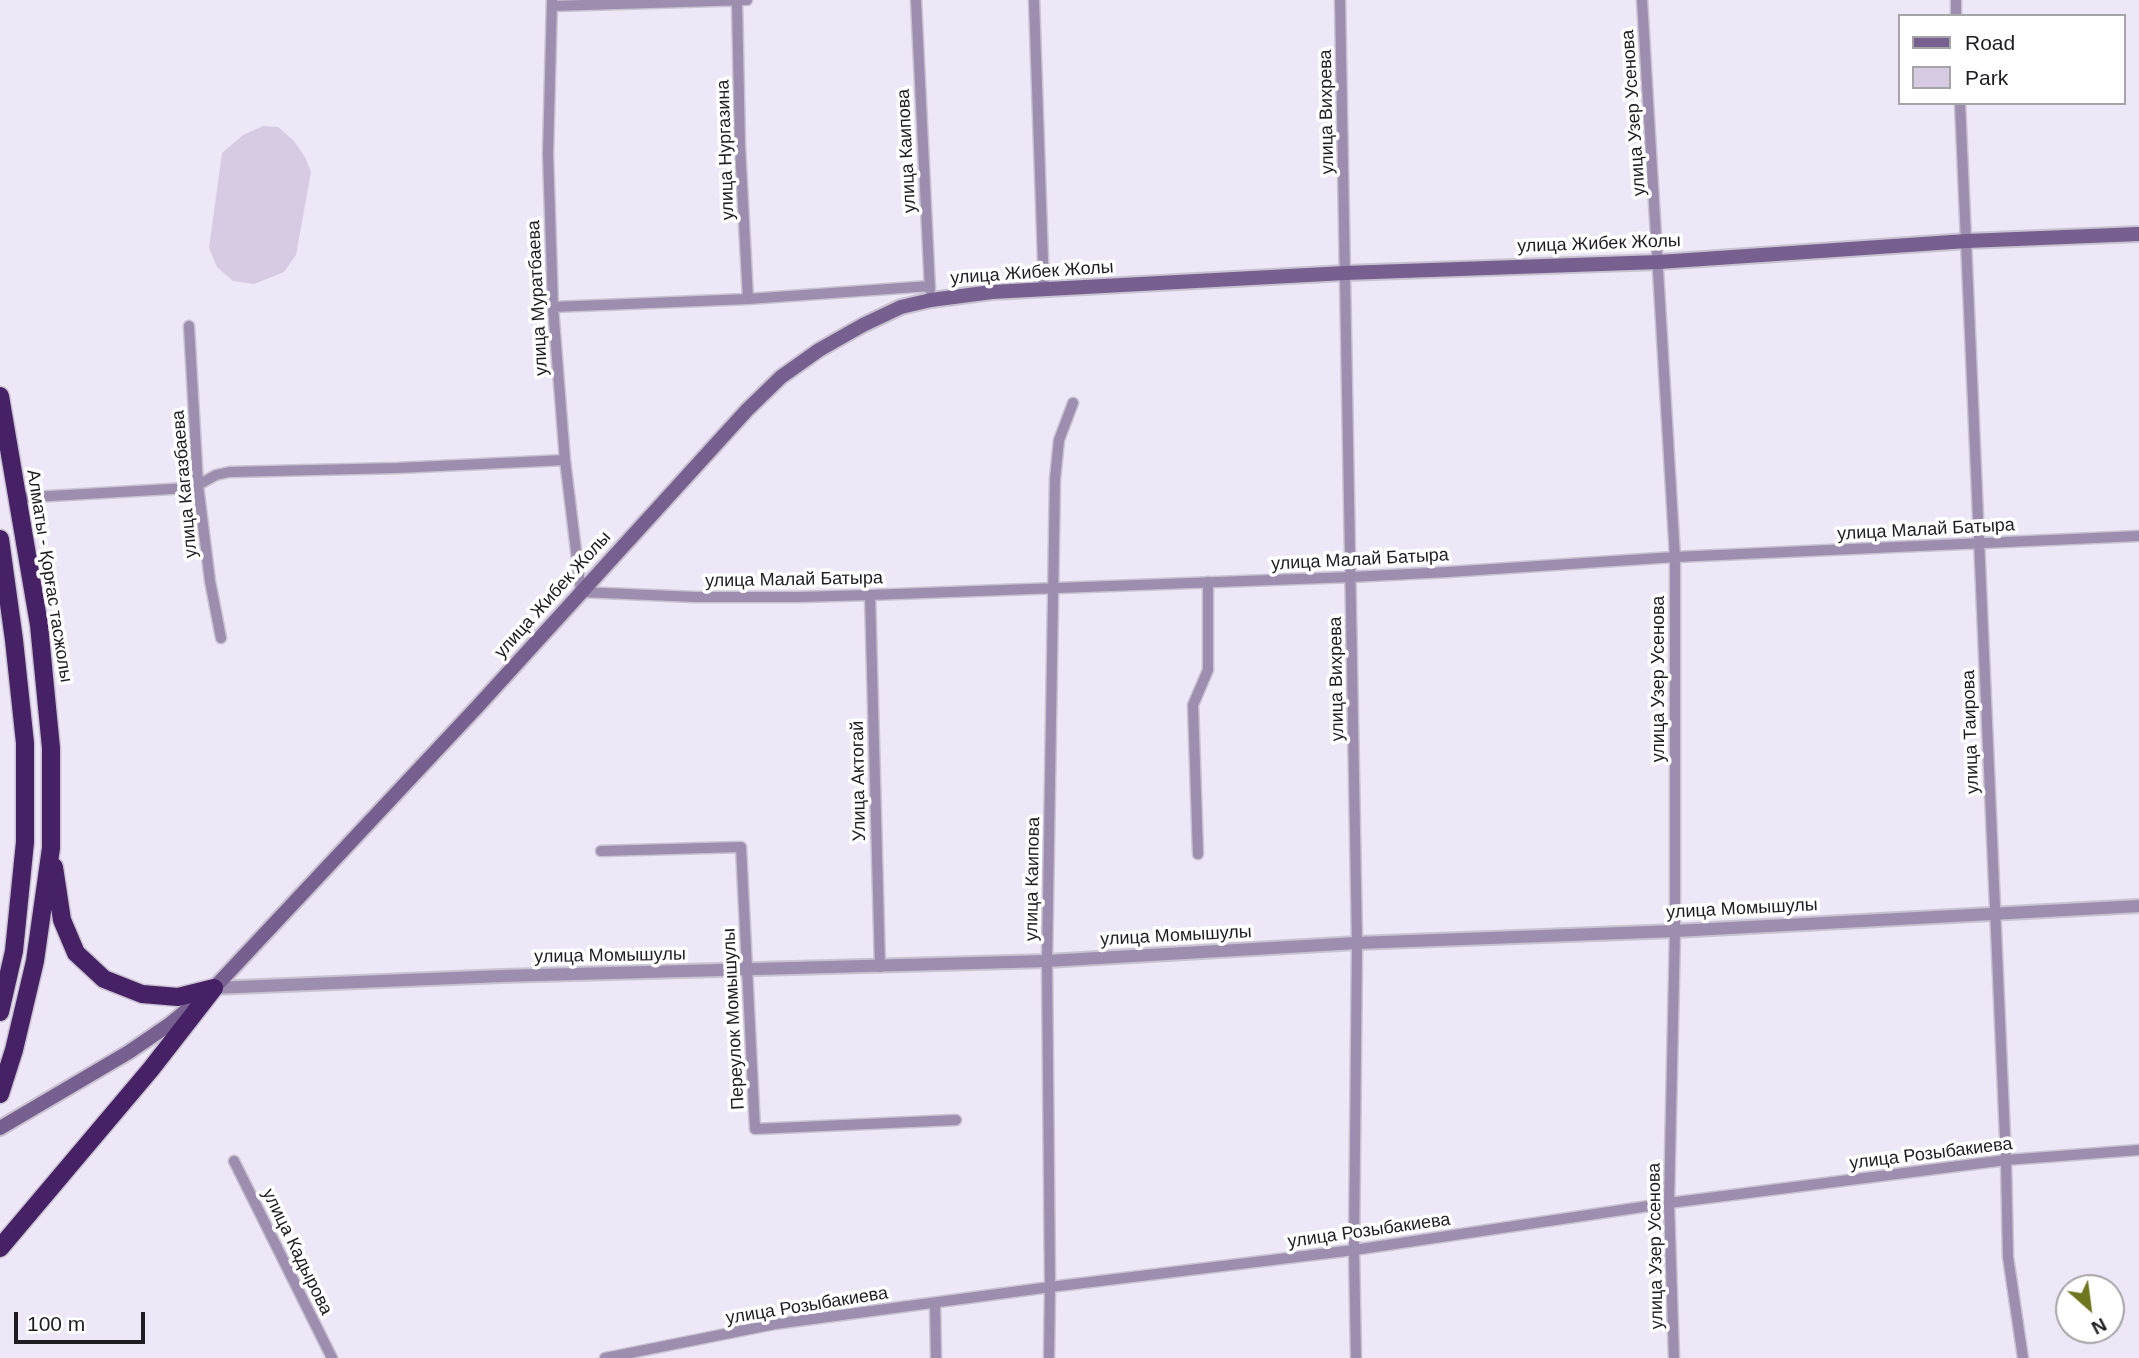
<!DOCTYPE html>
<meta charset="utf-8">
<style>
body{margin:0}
#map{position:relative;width:2139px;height:1358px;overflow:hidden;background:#eee7f7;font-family:Helvetica,sans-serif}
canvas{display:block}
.legend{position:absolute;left:1898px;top:14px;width:228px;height:91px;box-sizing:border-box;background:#fff;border:2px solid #a5a5a7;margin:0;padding:9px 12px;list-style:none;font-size:21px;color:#1f1d22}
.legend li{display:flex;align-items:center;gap:14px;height:35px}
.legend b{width:35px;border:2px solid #a5a5a7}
.north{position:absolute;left:2055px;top:1274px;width:70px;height:70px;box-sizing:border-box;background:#fff;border:2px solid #a5a5a7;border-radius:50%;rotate:152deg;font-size:19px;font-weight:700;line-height:28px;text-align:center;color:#1f1d22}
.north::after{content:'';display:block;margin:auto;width:24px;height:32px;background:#6e761f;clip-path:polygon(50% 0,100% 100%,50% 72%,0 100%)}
.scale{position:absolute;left:14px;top:1312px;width:131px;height:32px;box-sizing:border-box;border:4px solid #1f1d22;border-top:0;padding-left:9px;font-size:21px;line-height:24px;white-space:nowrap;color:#1f1d22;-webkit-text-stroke:5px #fff;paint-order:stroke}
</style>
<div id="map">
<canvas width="2139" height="1358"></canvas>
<ul class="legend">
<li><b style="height:9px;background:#775f90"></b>Road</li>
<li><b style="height:19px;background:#d7cbe4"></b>Park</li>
</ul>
<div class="north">N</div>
<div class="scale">100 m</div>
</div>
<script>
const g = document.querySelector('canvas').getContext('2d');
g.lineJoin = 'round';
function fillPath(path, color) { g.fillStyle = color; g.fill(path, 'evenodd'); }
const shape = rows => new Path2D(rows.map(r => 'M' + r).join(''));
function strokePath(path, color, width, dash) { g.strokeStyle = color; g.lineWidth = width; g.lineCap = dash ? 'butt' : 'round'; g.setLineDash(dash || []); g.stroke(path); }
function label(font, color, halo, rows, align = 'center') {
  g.font = font + ' Helvetica,sans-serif'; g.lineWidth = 7; g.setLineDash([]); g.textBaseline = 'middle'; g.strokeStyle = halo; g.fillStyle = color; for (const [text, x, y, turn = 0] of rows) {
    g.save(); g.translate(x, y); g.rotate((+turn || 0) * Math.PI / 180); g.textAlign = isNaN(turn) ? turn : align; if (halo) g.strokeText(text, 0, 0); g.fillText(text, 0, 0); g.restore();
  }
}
const green = shape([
 [263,126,278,127,294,141,305,157,311,172,296,255,284,272,254,284,233,281,217,267,209,248,222,153,243,135]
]);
const minor = shape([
 [552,0,548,154,553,307,565,460,581,592,695,597,798,597,870,595,1351,577,1448,572,1675,557,2139,536],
 [916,0,930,290],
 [1034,0,1044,290],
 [1340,0,1357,943,1354,1250,1356,1358],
 [1642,0,1675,557,1675,931,1669,1203,1674,1358],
 [1956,0,1956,16],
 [737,1,740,146,748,299],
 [552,6,747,0],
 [1960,103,2006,1160,2008,1257,2023,1358],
 [553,307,748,299,930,286],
 [189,326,198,485,210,581,221,638],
 [16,498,188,488,198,485,216,475,229,472,397,468,565,460],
 [870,595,880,967],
 [601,851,741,847,755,1129,956,1120],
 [1198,854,1193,705,1208,670,1208,582],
 [234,1161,332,1358],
 [935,1303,936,1358],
 [605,1358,775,1324,1050,1287,1354,1250,1669,1203,2006,1160,2139,1150],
 [1049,1358,1050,1287,1047,961,1055,479,1059,440,1073,403]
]);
const tertiary = shape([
 [214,988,502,976,1047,961,1357,943,1675,931,2139,906]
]);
const secondary = shape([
 [0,1128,129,1052,170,1024,214,988,478,706,747,410,781,377,819,350,863,325,901,307,931,300,992,292,1345,273,1659,262,1967,241,2139,234]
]);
const motorway = shape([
 [0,396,39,625,51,748,51,848,35,961,14,1050,0,1094],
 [0,539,14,640,25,743,25,842,14,951,0,1012],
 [54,867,62,920,76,953,104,979,142,994,178,997,214,988],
 [0,1248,151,1069,214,988]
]);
const streetNames = [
 ["улица Вихрева",1327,112,-91],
 ["улица Узер Усенова",1634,113,-94],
 ["улица Нургазина",726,150,-92],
 ["улица Каипова",907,151,-93],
 ["улица Жибек Жолы",1599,244,-2],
 ["улица Жибек Жолы",1032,273,-4],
 ["улица Муратбаева",538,298,-93],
 ["улица Кагазбаева",185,484,-95],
 ["улица Малай Батыра",1926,530,-3],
 ["улица Малай Батыра",1360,560,-3],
 ["Алматы - Қорғас тасжолы",49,576,81],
 ["улица Малай Батыра",794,580,-1],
 ["улица Жибек Жолы",553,595,-48],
 ["улица Вихрева",1337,679,-91],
 ["улица Узер Усенова",1659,679,-90],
 ["улица Таирова",1971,732,-92],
 ["Улица Актогай",859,781,-91],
 ["улица Каипова",1033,879,-89],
 ["улица Момышулы",1742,909,-3],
 ["улица Момышулы",1176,936,-3],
 ["улица Момышулы",610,956,-1],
 ["Переулок Момышулы",734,1019,-93],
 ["улица Розыбакиева",1931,1154,-7],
 ["улица Розыбакиева",1369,1231,-8],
 ["улица Узер Усенова",1656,1246,-91],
 ["улица Кадырова",297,1252,64],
 ["улица Розыбакиева",807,1306,-9]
];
fillPath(green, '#d7cbe4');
strokePath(minor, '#c9c3d1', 13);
strokePath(tertiary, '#c9c3d1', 16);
strokePath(secondary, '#c9c3d1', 18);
strokePath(motorway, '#c9c3d1', 21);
strokePath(minor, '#9d8daf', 10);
strokePath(tertiary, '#9d8daf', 12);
strokePath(secondary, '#775f90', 14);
strokePath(motorway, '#472166', 18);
label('18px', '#1f1d22', '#fff', streetNames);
</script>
